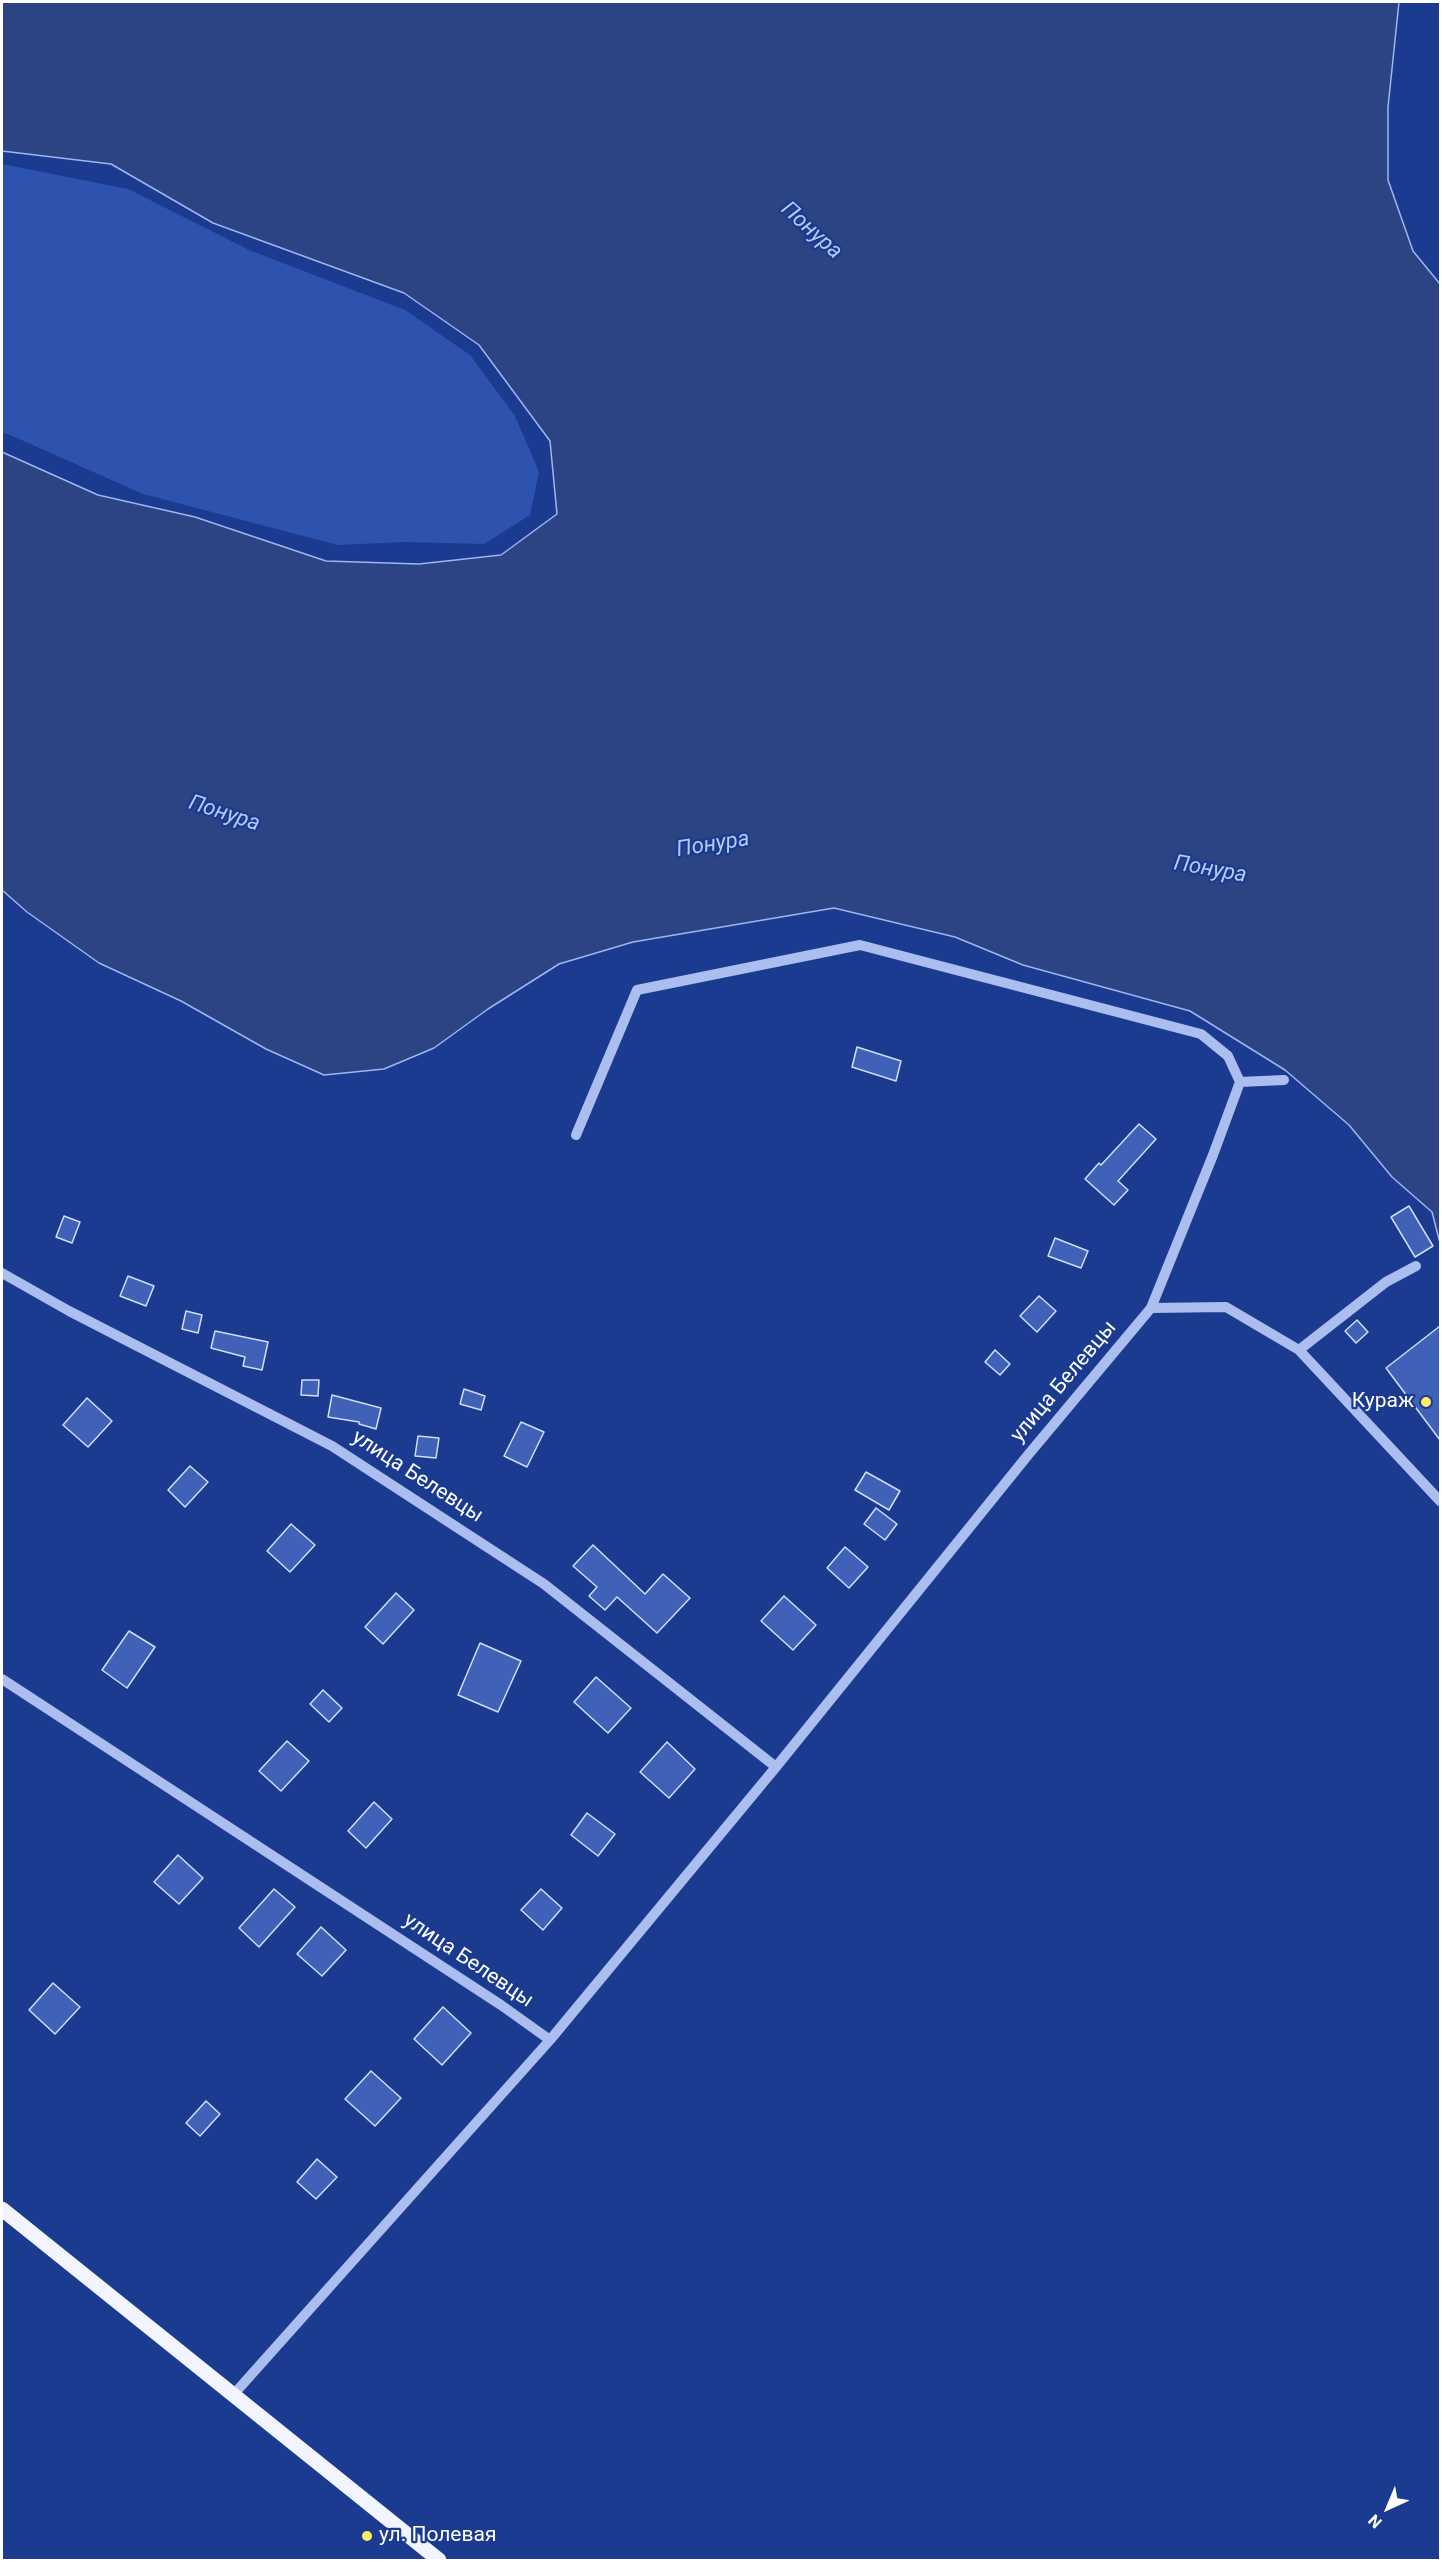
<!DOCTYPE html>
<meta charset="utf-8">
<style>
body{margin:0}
#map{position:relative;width:1442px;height:2562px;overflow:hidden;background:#1b3b91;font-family:Roboto,sans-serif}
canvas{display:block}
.frame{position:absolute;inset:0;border:3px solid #fff;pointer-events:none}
.north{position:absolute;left:1358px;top:2478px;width:60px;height:60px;-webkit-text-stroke:4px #1b3b91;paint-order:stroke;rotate:224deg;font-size:16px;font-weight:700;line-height:24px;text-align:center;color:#fff}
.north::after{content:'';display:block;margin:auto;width:21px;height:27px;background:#fff;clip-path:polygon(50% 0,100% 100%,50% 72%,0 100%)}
</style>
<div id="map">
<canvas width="1442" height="2562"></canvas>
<div class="frame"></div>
<div class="north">N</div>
</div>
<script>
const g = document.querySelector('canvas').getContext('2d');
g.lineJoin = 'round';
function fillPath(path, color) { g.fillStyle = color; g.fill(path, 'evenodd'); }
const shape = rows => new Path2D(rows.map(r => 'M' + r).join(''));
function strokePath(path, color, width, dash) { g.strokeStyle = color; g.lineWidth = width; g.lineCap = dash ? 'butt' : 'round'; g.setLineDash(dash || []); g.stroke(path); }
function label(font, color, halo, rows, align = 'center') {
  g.font = font + ' Roboto,sans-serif'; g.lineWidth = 4.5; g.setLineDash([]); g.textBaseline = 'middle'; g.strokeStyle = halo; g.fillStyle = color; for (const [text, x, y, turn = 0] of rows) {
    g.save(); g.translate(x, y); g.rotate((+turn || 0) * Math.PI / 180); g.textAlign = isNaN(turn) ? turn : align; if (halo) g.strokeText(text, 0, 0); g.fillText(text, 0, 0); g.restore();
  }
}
const green = shape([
 [2,164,128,189,249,250,405,310,470,355,515,416,539,472,530,515,484,544,404,542,338,545,143,494,8,434,2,433]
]);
const water = shape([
 [2,2,1399,2,1388,107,1388,180,1413,251,1440,284,1440,1243,1432,1212,1392,1177,1349,1125,1285,1070,1190,1011,1023,965,955,937,834,908,633,942,559,964,488,1009,434,1048,384,1069,324,1075,266,1049,181,1001,99,963,27,912,2,890,2,452,98,495,195,517,326,561,419,564,501,555,557,514,550,441,479,345,404,293,213,223,111,164,2,151,2,2]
]);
const building = shape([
 [857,1047,901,1061,896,1081,852,1067,857,1047],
 [1139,1124,1156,1139,1118,1181,1128,1190,1114,1205,1085,1179,1099,1163,1101,1165,1139,1124],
 [1409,1206,1433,1246,1415,1257,1391,1217,1409,1206],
 [64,1216,80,1222,72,1243,56,1237,64,1216],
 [1055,1238,1088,1251,1081,1268,1048,1256,1055,1238],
 [128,1276,154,1286,146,1306,120,1296,128,1276],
 [1039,1296,1056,1311,1037,1332,1020,1316,1039,1296],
 [186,1311,202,1315,198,1333,182,1329,186,1311],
 [1357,1320,1368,1332,1356,1343,1345,1331,1357,1320],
 [1440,1326,1440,1440,1386,1368,1440,1326],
 [215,1331,268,1342,262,1370,243,1366,245,1357,211,1348,215,1331],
 [995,1350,1010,1364,1000,1375,985,1362,995,1350],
 [302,1380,319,1380,318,1396,301,1395,302,1380],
 [464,1389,485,1396,481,1410,460,1404,464,1389],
 [332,1395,381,1408,376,1429,359,1424,359,1422,328,1417,332,1395],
 [87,1398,112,1421,88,1447,63,1425,87,1398],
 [521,1422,544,1432,527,1467,504,1456,521,1422],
 [418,1436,439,1438,436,1458,415,1456,418,1436],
 [190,1466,208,1482,185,1507,168,1490,190,1466],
 [866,1472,900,1491,889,1510,855,1490,866,1472],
 [876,1508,897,1524,885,1540,864,1524,876,1508],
 [291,1524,315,1545,290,1572,267,1551,291,1524],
 [593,1545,645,1594,663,1574,690,1598,657,1633,617,1597,605,1610,589,1596,597,1587,573,1566,593,1545],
 [845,1547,868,1567,849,1588,827,1568,845,1547],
 [396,1593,414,1610,383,1644,365,1627,396,1593],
 [784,1596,816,1625,793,1650,761,1621,784,1596],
 [129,1631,155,1647,127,1688,102,1670,129,1631],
 [480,1643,521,1661,498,1712,458,1695,480,1643],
 [596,1677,631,1708,608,1733,574,1702,596,1677],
 [323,1690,342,1708,329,1722,310,1704,323,1690],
 [287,1741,309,1761,281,1791,259,1771,287,1741],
 [667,1742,695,1769,669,1798,640,1772,667,1742],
 [374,1802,392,1819,366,1848,348,1831,374,1802],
 [587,1813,615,1834,598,1856,571,1835,587,1813],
 [178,1855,203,1878,179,1904,154,1882,178,1855],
 [274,1889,295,1907,259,1947,239,1928,274,1889],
 [541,1889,562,1908,543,1930,521,1910,541,1889],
 [321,1927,346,1950,322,1976,297,1954,321,1927],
 [53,1983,80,2007,55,2034,29,2010,53,1983],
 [443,2007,471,2033,442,2065,414,2039,443,2007],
 [371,2071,401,2098,375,2126,345,2099,371,2071],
 [206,2101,220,2114,200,2136,186,2123,206,2101],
 [317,2159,337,2177,316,2199,297,2182,317,2159]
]);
const minor = shape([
 [1240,1082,1284,1080],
 [576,1135,637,990,860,945,1201,1034,1228,1056,1240,1082,1213,1155,1151,1308],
 [2,1273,69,1311,332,1446,544,1584,776,1767],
 [1299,1350,1386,1282,1416,1266],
 [2,1679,501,2005,550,2040],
 [234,2394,550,2040,776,1767,1028,1455,1151,1308,1226,1307,1299,1350,1440,1501]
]);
const major = shape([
 [2,2209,439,2560]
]);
const markers = [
 [1426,1402,6,"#ffed68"],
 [367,2536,6,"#ffed68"]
];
const streetNames = [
 ["улица Белевцы",1064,1382,-50],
 ["улица Белевцы",417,1477,33],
 ["улица Белевцы",468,1961,34]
];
const poiNames = [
 ["Кураж",1414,1402],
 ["ул. Полевая",379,2536,"left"]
];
const waterNames = [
 ["Понура",811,231,42],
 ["Понура",224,814,18],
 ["Понура",713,845,-9],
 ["Понура",1210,870,10]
];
fillPath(green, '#2e53af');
fillPath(water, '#2c4384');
strokePath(water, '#9eb6f1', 1.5);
fillPath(building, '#3f61b7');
strokePath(building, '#d1ddfa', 1.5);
strokePath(minor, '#abbeef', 10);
strokePath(major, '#f2f5ff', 15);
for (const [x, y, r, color] of markers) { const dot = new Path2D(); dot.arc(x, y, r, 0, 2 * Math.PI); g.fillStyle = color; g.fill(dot); strokePath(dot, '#1b3b91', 2); }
label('21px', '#fff', '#1b3b91', streetNames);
label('21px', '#fff', '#1b3b91', poiNames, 'right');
label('italic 22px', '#b7c9f5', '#1b3b91', waterNames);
</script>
